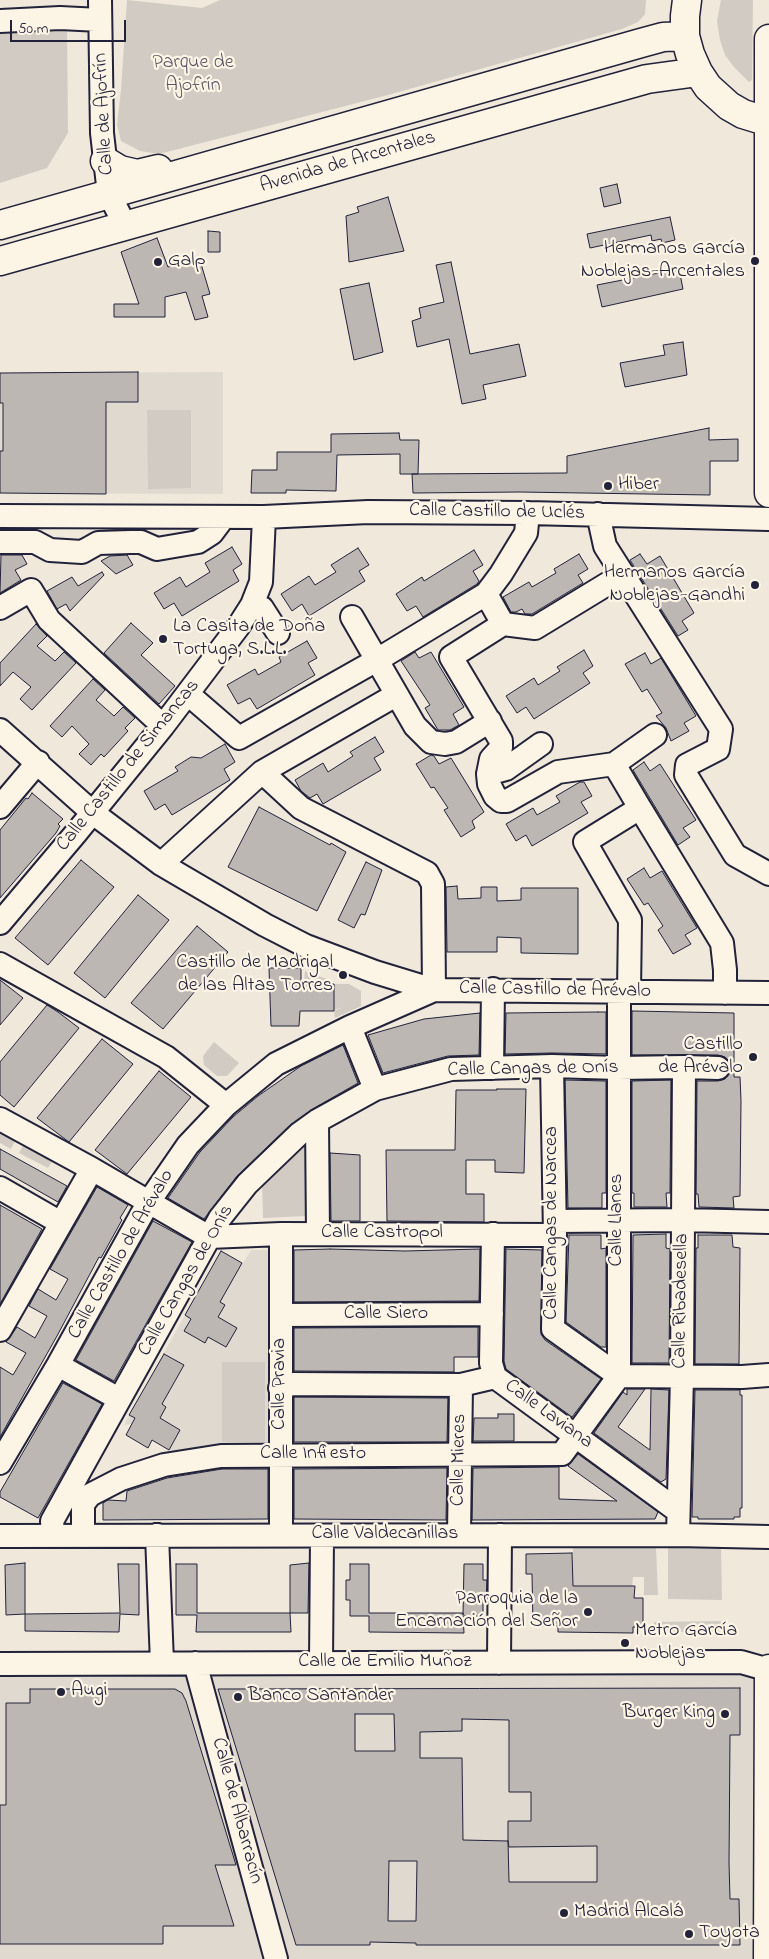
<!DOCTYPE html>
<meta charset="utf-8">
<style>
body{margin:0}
#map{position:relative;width:769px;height:1959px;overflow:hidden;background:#efe8db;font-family:"Indie Flower",sans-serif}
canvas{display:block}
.scale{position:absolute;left:10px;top:20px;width:116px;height:22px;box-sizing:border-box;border:2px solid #22223b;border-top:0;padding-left:6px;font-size:15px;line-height:18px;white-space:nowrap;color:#22223b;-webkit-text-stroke:4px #fcf5e5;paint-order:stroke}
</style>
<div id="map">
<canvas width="769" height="1959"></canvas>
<div class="scale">50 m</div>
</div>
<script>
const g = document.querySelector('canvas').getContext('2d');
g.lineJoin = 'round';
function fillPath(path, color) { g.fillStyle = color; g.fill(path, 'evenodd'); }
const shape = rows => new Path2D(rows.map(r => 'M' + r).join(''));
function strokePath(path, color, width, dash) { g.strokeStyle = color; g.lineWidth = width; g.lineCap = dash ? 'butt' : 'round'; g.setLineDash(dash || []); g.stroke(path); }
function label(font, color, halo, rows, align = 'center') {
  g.font = font + ' "Indie Flower",sans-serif'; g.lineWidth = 4.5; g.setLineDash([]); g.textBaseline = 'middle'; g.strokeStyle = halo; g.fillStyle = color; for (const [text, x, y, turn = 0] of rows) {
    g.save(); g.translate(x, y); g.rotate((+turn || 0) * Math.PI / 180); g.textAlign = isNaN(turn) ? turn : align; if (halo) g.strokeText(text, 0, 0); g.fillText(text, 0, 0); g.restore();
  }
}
const built = shape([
 [223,372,223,494,0,493,0,373],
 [251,1250,273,1250,274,1447,184,1453,169,1450,152,1440,148,1448,126,1435,131,1424,124,1425,129,1415,221,1251,243,1263],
 [0,1664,757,1666,768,1959,0,1959]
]);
const green = shape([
 [127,0,202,8,220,0,646,0,645,14,638,22,622,29,388,95,159,154,140,151,121,141,117,125,121,90],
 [721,0,753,0,752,80,749,82,734,67,725,55,720,40,717,21],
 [67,28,68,133,47,168,0,183,0,33],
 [147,410,191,410,191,488,148,489],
 [305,971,332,981,304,981],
 [334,984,349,984,361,991,361,1006,335,1018,334,1011,343,1007,334,1010],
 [214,1042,239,1063,227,1076,217,1076,204,1065,203,1056],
 [0,1133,15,1141,11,1149,0,1143],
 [305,1144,307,1216,263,1218,262,1184],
 [23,1146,52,1161,48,1168,19,1153],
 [222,1362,265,1362,265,1442,222,1442],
 [573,1546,656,1547,658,1595,644,1595,644,1577,633,1577,632,1586,573,1586],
 [668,1547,721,1548,722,1600,668,1599],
 [721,1621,721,1632,654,1632,654,1622]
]);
const building = shape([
 [617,184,621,203,604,207,600,188,617,184],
 [388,197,404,251,349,262,346,216,359,212,357,207,388,197],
 [670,217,675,240,662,243,661,239,652,241,651,235,590,248,587,234,670,217],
 [208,231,220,232,220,252,208,252,208,231],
 [157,238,168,267,199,257,210,294,202,296,208,317,195,320,186,292,165,297,165,317,114,317,114,304,139,304,121,252,157,238],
 [451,262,470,354,519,344,526,376,483,385,486,399,462,404,449,339,417,347,412,321,421,318,419,308,444,302,436,265,451,262],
 [679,269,683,289,602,307,597,285,679,269],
 [369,283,383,352,354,360,340,289,369,283],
 [683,342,687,375,625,387,620,363,665,355,663,345,683,342],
 [138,372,138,402,106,402,106,494,0,493,0,451,3,451,3,403,0,403,0,373,138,372],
 [709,428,709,440,738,439,738,461,710,461,710,495,520,492,413,493,412,474,567,473,567,456,709,428],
 [399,433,400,440,419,440,418,474,400,474,400,454,337,455,336,491,286,490,286,493,251,493,252,470,277,470,277,452,331,452,331,434,399,433],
 [232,547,242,564,233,570,239,581,182,616,174,603,164,609,154,593,180,577,186,587,210,572,205,563,232,547],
 [358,548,369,565,359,571,365,581,309,616,302,604,292,611,281,594,309,576,315,585,336,572,331,565,358,548],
 [474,550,483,565,473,571,479,581,477,584,423,617,416,606,407,611,396,594,422,577,424,581,474,550],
 [579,554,588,569,578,575,583,583,532,614,525,614,522,609,516,612,511,612,503,597,529,582,532,587,556,573,554,569,579,554],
 [640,554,647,564,660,556,694,613,682,621,688,630,678,636,630,560,640,554],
 [1,555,22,555,27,564,15,570,21,580,0,593,1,555],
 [127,555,133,565,116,574,101,561,110,556,127,555],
 [102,572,104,575,70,611,66,604,57,609,47,591,72,577,78,586,102,572],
 [131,623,153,643,141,655,175,686,159,704,104,653,131,623],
 [36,624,47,636,37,646,55,661,64,652,76,663,32,710,20,699,31,687,13,672,0,686,0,663,36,624],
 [307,641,317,658,308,663,315,675,257,709,250,698,238,704,227,685,255,669,258,675,281,662,279,657,307,641],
 [584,650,593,666,583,673,590,683,534,719,526,707,517,713,506,696,534,678,538,685,560,671,557,667,584,650],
 [415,652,419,658,431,652,464,707,453,714,459,725,450,730,438,730,425,708,430,705,401,661,415,652],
 [645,653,651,664,661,658,696,716,684,723,689,731,671,741,666,728,656,716,662,713,647,689,642,692,625,664,645,653],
 [93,679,105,690,96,700,114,716,123,707,135,718,125,728,128,731,104,757,101,754,91,765,79,754,89,744,72,726,62,737,50,726,93,679],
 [375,737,384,752,374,758,381,770,323,804,317,794,310,798,301,791,295,780,323,763,328,772,353,756,350,752,375,737],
 [225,744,235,762,224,769,230,780,172,815,165,804,155,810,144,791,178,771,175,767,191,757,201,758,225,744],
 [431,755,434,756,439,764,451,758,484,812,472,821,475,828,461,837,444,810,448,808,434,787,431,788,416,764,431,755],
 [644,762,650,771,660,764,696,820,683,828,690,837,678,845,633,770,644,762],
 [580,782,584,782,592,796,581,802,588,813,532,846,526,835,516,841,506,824,533,808,537,815,560,802,556,796,580,782],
 [32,793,63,819,58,824,60,826,56,833,0,898,0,830,26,798,28,799,32,793],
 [259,807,330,845,331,843,346,852,317,911,228,867,259,807],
 [81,860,114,887,48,965,15,938,81,860],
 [366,862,382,870,365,915,361,914,354,928,338,920,366,862],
 [644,868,650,878,662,871,697,928,685,935,691,944,673,954,658,930,663,926,648,903,644,905,627,879,644,868],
 [457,886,458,899,481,898,481,887,497,887,497,901,521,900,521,888,578,888,578,954,521,953,521,938,497,937,497,952,447,952,446,887,457,886],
 [138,895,169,920,105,998,74,973,138,895],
 [197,926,228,952,163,1029,131,1003,197,926],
 [269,968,301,968,301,985,334,984,334,1011,300,1011,299,1026,271,1026,269,968],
 [0,980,23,998,0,1025,0,980],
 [47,1005,58,1012,79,1028,14,1107,0,1095,0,1062,47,1005],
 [632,1011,734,1013,734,1077,740,1077,741,1101,740,1196,733,1197,734,1208,699,1207,698,1194,696,1194,697,1081,718,1081,725,1079,729,1074,731,1068,730,1062,725,1057,718,1055,632,1055,632,1011],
 [598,1012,606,1012,606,1054,552,1053,505,1054,506,1013,598,1012],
 [480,1013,479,1055,448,1056,383,1073,368,1035,424,1019,480,1013],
 [102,1039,133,1064,69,1142,37,1118,102,1039],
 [343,1045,358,1083,311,1110,290,1125,237,1176,204,1219,168,1198,200,1152,233,1117,258,1096,301,1066,343,1045],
 [159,1071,191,1097,127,1174,95,1150,159,1071],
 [565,1080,606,1081,606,1193,602,1193,602,1208,568,1208,565,1080],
 [671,1080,670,1193,666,1193,667,1207,634,1207,634,1193,632,1193,632,1081,671,1080],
 [497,1089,526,1089,524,1173,495,1172,495,1160,466,1160,466,1194,484,1194,484,1222,387,1221,386,1150,455,1150,456,1090,497,1090,497,1089],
 [0,1149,67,1186,58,1202,0,1169,0,1149],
 [330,1153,360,1155,360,1221,331,1221,330,1153],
 [97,1187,128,1205,120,1218,122,1220,101,1258,99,1257,57,1336,0,1437,0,1367,13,1375,26,1353,6,1342,17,1327,35,1338,47,1316,29,1306,38,1289,56,1300,68,1279,50,1269,97,1187],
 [0,1205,42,1229,0,1304,0,1205],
 [153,1221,192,1242,114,1381,76,1360,153,1221],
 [666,1234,666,1248,670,1249,669,1363,632,1363,633,1235,666,1234],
 [569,1235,601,1235,601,1249,606,1248,606,1347,601,1347,566,1322,569,1235],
 [698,1235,732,1235,733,1247,740,1248,739,1364,695,1364,696,1248,698,1248,698,1235],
 [330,1249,405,1251,480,1249,479,1301,294,1302,294,1250,330,1249],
 [506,1249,542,1250,541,1334,545,1340,601,1379,572,1417,506,1369,504,1361,506,1249],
 [221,1251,242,1263,220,1302,225,1305,218,1317,237,1328,226,1347,208,1337,205,1343,184,1331,191,1319,185,1315,221,1251],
 [478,1327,478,1357,454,1357,454,1372,294,1371,294,1328,478,1327],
 [164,1354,184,1365,162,1404,166,1407,160,1418,180,1430,169,1450,152,1440,148,1448,126,1435,135,1418,129,1415,164,1354],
 [63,1383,102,1404,38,1518,0,1497,0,1492,63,1383],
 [627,1389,645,1389,618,1427,650,1450,651,1389,669,1390,666,1479,661,1482,594,1433,623,1392,627,1395,627,1389],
 [695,1390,740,1390,740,1395,742,1395,742,1508,740,1508,740,1517,734,1517,734,1519,698,1519,698,1517,692,1517,695,1390],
 [294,1397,448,1398,447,1442,294,1442,294,1397],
 [498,1414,514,1414,514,1441,473,1441,474,1418,498,1418,498,1414],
 [578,1454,658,1512,655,1519,472,1520,473,1468,559,1467,559,1499,617,1501,568,1466,578,1454],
 [447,1468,446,1520,294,1519,294,1469,447,1468],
 [222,1469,268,1469,268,1519,103,1520,103,1503,108,1500,126,1501,127,1491,167,1478,222,1469],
 [572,1553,573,1586,635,1586,634,1598,643,1598,643,1628,633,1627,633,1633,558,1632,558,1626,533,1626,532,1574,526,1574,526,1554,572,1553],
 [25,1563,25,1614,6,1615,5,1565,25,1563],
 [309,1563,308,1613,290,1613,290,1565,309,1563],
 [118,1564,139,1564,139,1615,120,1614,119,1632,25,1631,25,1614,120,1613,118,1564],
 [176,1564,197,1564,197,1613,290,1613,291,1632,196,1632,197,1615,176,1615,176,1564],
 [350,1564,369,1564,369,1613,463,1613,463,1615,464,1564,483,1564,483,1580,487,1580,486,1600,483,1600,483,1616,463,1616,464,1633,369,1632,369,1616,350,1616,350,1600,346,1600,346,1580,350,1580,350,1564],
 [740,1688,740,1735,730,1735,729,1863,730,1899,739,1899,740,1945,416,1945,416,1943,370,1942,370,1945,296,1945,218,1689,740,1688],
 [355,1714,394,1714,395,1751,355,1751,355,1714],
 [462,1719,509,1720,509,1792,531,1792,531,1821,508,1821,508,1841,463,1840,462,1758,420,1758,420,1732,462,1731,462,1719],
 [508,1841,509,1847,597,1846,597,1882,509,1882,508,1841],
 [389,1861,417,1861,416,1921,388,1921,389,1861],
 [30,1689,175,1689,182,1693,186,1701,236,1865,215,1865,234,1926,163,1926,163,1944,0,1944,0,1805,6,1805,6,1703,30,1703,30,1689]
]);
const minor = shape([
 [100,0,102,133,109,194,125,225],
 [0,21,60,18,100,20],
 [528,513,526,533,501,574,486,594,503,624,535,628,622,575],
 [598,514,605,546,721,729,718,749,687,765,686,775,735,855,769,874],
 [0,516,264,517,368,512,528,513,769,519],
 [0,542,35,542,50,550,82,552,98,543,131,542,141,542,157,549,198,542,212,533,224,517],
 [252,605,262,608,278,633],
 [0,608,31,590,49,620,163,726],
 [352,617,415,726,431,742,445,744,456,742,490,721],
 [503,624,451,657,501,741,501,748,491,759,488,774,489,784,495,796,501,801,507,801,558,772,614,764],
 [188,694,239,738,377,660,486,594],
 [0,730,93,813,161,864,265,925,306,946,375,972,434,990],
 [262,772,301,808,427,873,433,884,434,990],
 [488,774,506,769,541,744],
 [0,807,38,762],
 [640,808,722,943,725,970,725,993],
 [161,864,262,772,396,695],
 [0,923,76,833,163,726,238,627,252,605,261,582,264,517],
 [0,964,166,1057,226,1105],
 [629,991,630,920,585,842,640,808,614,764,655,735],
 [350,1027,375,1089],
 [552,1066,555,1235,553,1329,619,1376,742,1377,769,1375],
 [492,1068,493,989],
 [0,1119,92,1169,209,1237,281,1234,555,1235],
 [317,1121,318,1234],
 [0,1188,61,1223],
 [555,1221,683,1220,769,1222],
 [493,1234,491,1363,495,1377],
 [281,1315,492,1314],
 [0,1330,92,1169],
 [58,1365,119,1399],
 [280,1388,292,1384,461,1385,495,1377,678,1511],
 [0,1463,58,1365,148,1203,188,1145,226,1105,276,1064,350,1027,434,990,769,993],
 [281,1534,281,1234],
 [83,1535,83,1504,90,1495,121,1479,164,1465,221,1456,562,1454,619,1376,619,991],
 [157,1535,162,1663],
 [459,1535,461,1385],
 [678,1535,682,1377,684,1067],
 [0,1536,678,1535,769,1537],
 [53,1536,52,1521,220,1218,247,1184,299,1134,317,1121,375,1089,451,1069,552,1066,618,1068,684,1067,718,1068],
 [195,1663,276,1959],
 [321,1663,322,1536],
 [499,1663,500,1535],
 [0,1664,741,1662,769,1670]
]);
const major = shape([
 [687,0,685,16,685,36,690,54,698,72,708,87,729,106,743,114,769,122],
 [769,39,769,493],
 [105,161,120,170,137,174,158,169],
 [0,225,641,43,663,37,685,36],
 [0,261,647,79,698,72],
 [768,1959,769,1669]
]);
const markers = [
 [755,261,5,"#22223b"],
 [158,262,5,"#22223b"],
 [608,486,5,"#22223b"],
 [755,585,5,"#22223b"],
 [163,639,5,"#22223b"],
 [343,975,5,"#22223b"],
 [753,1057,5,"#22223b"],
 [588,1612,5,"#22223b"],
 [625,1643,5,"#22223b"],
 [61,1692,5,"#22223b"],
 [238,1697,5,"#22223b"],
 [725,1714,5,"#22223b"],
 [564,1913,5,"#22223b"],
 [689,1934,5,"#22223b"]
];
const parkNames = [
 ["Parque de",193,64],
 ["Ajofrín",193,87]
];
const streetNames = [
 ["Calle de Ajofrín",105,114,-93],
 ["Avenida de Arcentales",348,163,-16],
 ["Calle Castillo de Uclés",497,513,1],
 ["Calle Castillo de Simancas",129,766,-51],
 ["Calle Castillo de Arévalo",555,991,1],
 ["Calle Cangas de Onís",533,1070,-1],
 ["Calle Llanes",618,1220,-90],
 ["Calle Cangas de Narcea",553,1223,-90],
 ["Calle Castropol",382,1234],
 ["Calle Castillo de Arévalo",122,1255,-60],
 ["Calle Cangas de Onís",187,1281,-60],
 ["Calle Ribadesella",682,1301,-89],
 ["Calle Siero",386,1315],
 ["Calle Pravia",281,1384,-90],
 ["Calle Laviana",548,1415,36],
 ["Calle Infiesto",313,1455],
 ["Calle Mieres",460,1460,-89],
 ["Calle Valdecanillas",385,1535],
 ["Calle de Emilio Muñoz",385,1663],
 ["Calle de Albarracín",236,1811,75]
];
const poiNames = [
 ["Hermanos García",745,250,"right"],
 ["Noblejas-Arcentales",745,273,"right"],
 ["Galp",168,262],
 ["Hiber",618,486],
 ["Hermanos García",745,574,"right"],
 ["Noblejas-Gandhi",745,597,"right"],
 ["La Casita de Doña",173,628],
 ["Tortuga, S.L.L.",173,651],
 ["Castillo de Madrigal",333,964,"right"],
 ["de las Altas Torres",333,987,"right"],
 ["Castillo",743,1046,"right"],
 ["de Arévalo",743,1069,"right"],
 ["Parroquia de la",578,1600,"right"],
 ["Encarnación del Señor",578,1623,"right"],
 ["Metro García",635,1632],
 ["Noblejas",635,1655],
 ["Augi",71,1692],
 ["Banco Santander",248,1697],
 ["Burger King",715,1714,"right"],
 ["Madrid Alcalá",574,1913],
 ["Toyota",699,1934]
];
fillPath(built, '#e0d9cf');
fillPath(green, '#d1cbc3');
fillPath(building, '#bcb7b3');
strokePath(building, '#22223b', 1);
strokePath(minor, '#22223b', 26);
strokePath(major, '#22223b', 31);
strokePath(minor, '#fcf5e5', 22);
strokePath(major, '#fcf5e5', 28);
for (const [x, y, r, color] of markers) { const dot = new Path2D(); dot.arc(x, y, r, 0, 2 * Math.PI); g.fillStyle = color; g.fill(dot); strokePath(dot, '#fcf5e5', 2); }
label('20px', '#575564', '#fcf5e5', parkNames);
label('20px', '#22223b', '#fcf5e5', streetNames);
label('20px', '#22223b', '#fcf5e5', poiNames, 'left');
</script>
